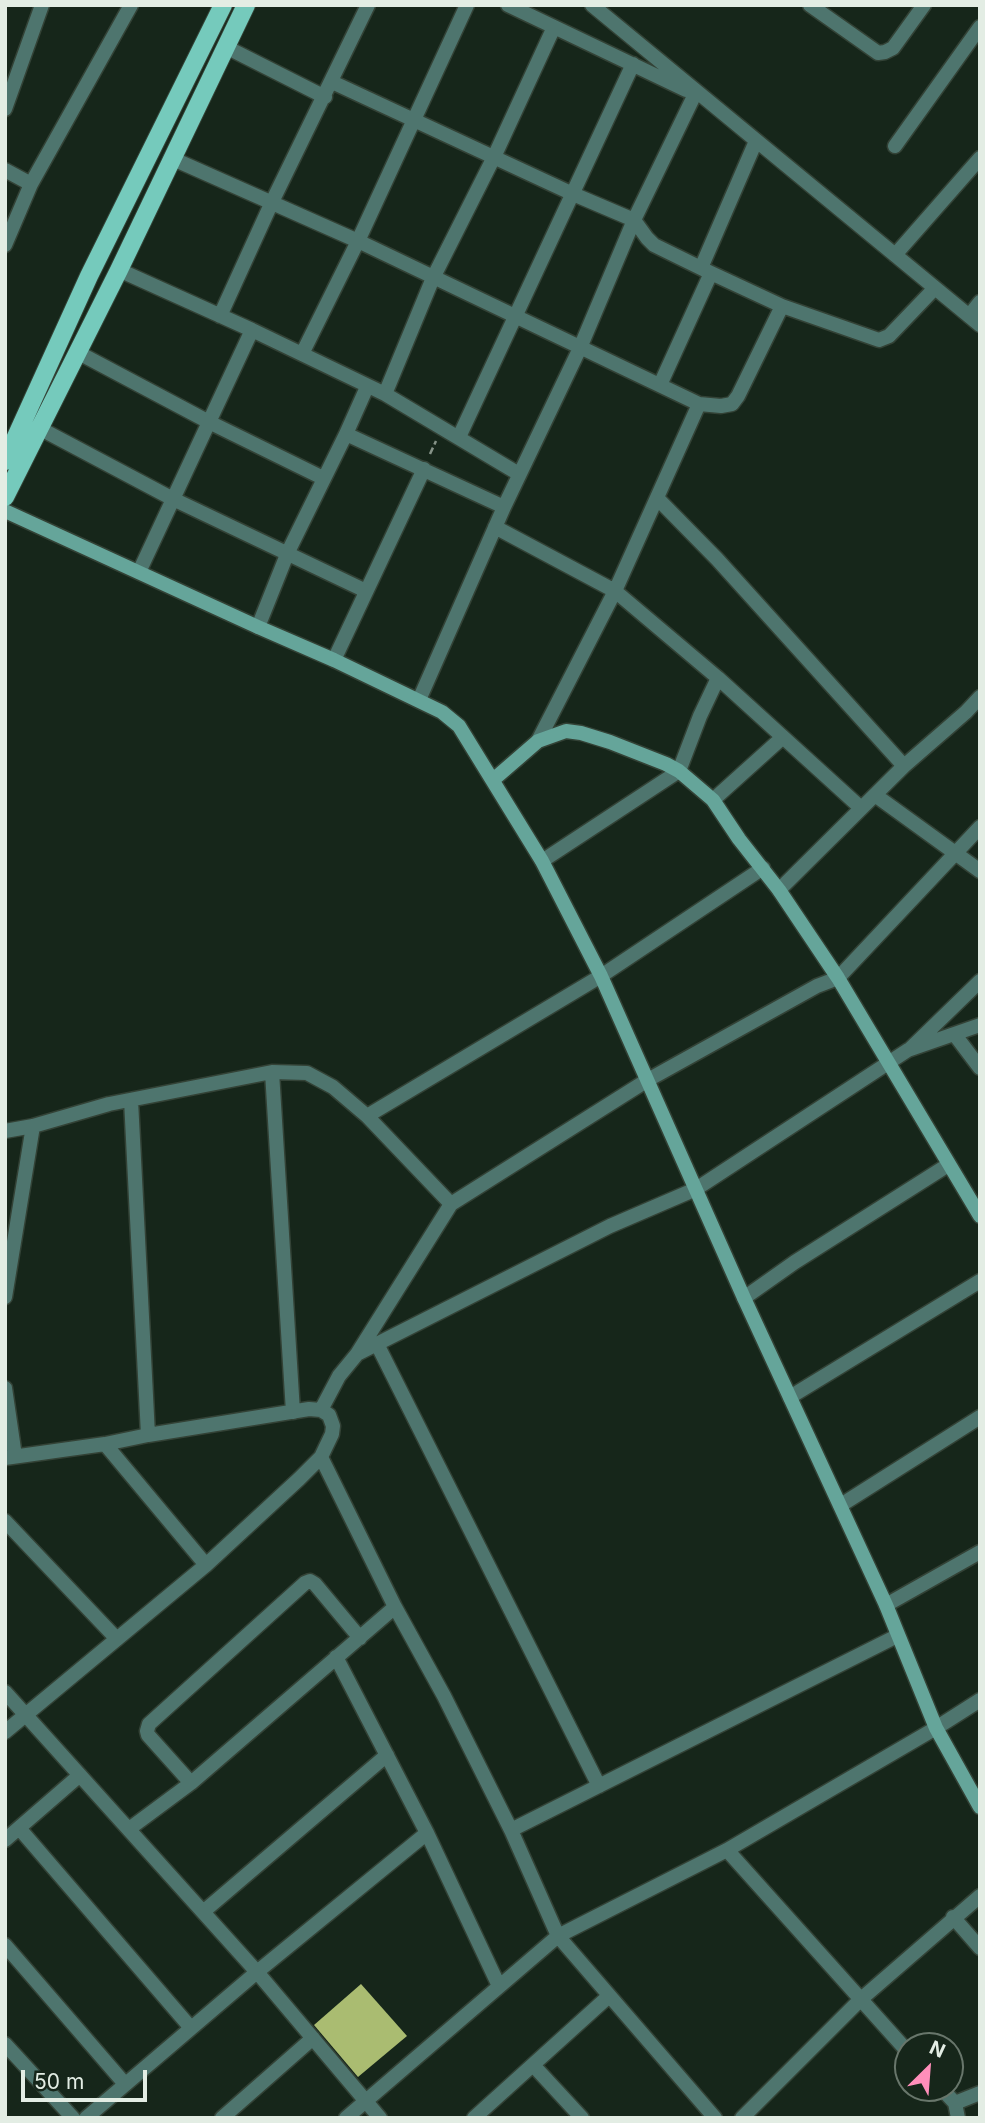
<!DOCTYPE html>
<style>
body{margin:0}
#map{position:relative;width:985px;height:2123px;overflow:hidden;background:#16261a;font-family:Inter,sans-serif}
canvas{display:block}
.frame{position:absolute;inset:0;border:7px solid #e3ede4;pointer-events:none}
.north{position:absolute;left:894px;top:2032px;width:70px;height:70px;box-sizing:border-box;background:#16261a;border:2px solid #68766b;border-radius:50%;rotate:25deg;font-size:19px;font-weight:700;line-height:28px;text-align:center;color:#e3ede4}
.north::after{content:'';display:block;margin:auto;width:24px;height:32px;background:#ff8eba;clip-path:polygon(50% 0,100% 100%,50% 72%,0 100%)}
.scale{position:absolute;left:21px;top:2070px;width:126px;height:32px;box-sizing:border-box;border:4px solid #e3ede4;border-top:0;padding-left:9px;font-size:21px;line-height:24px;white-space:nowrap;color:#e3ede4;-webkit-text-stroke:5px #16261a;paint-order:stroke}
</style>
<div id="map">
<canvas width="985" height="2123"></canvas>
<div class="frame"></div>
<div class="north">N</div>
<div class="scale">50 m</div>
</div>
<script>
const g = document.querySelector('canvas').getContext('2d');
g.lineJoin = 'round';
function fillPath(path, color) { g.fillStyle = color; g.fill(path, 'evenodd'); }
const shape = rows => new Path2D(rows.map(r => 'M' + r).join(''));
function strokePath(path, color, width, dash) { g.strokeStyle = color; g.lineWidth = width; g.lineCap = dash ? 'butt' : 'round'; g.setLineDash(dash || []); g.stroke(path); }
const building = shape([
 [361,1984,407,2036,358,2077,314,2025]
]);
const path = shape([
 [430,454,436,441]
]);
const street = shape([
 [508,5,686,90],
 [592,5,980,325],
 [810,5,878,53,885,52,893,48,924,5],
 [226,47,325,97],
 [332,82,573,194,634,220,647,238,654,245,711,273,782,306,879,340,889,336,935,288],
 [5,109,42,5],
 [895,146,980,27],
 [171,158,358,241,699,404,721,406,732,404,738,396,782,306],
 [5,170,31,184],
 [5,245,31,184,131,5],
 [895,255,980,158],
 [701,268,756,141],
 [119,270,252,330,385,394,519,474],
 [220,316,272,202,368,5],
 [969,316,980,302],
 [77,352,209,422,323,478],
 [302,354,358,241,467,5],
 [660,385,711,273],
 [385,394,433,278,494,157,554,27],
 [39,428,173,499,366,591],
 [346,434,504,507],
 [459,437,633,64],
 [657,498,717,559,904,766],
 [495,527,615,591,718,678,700,716,679,771,542,861],
 [139,572,252,330],
 [258,627,288,552,346,434,367,387],
 [334,660,424,469],
 [718,678,861,808],
 [419,700,504,507,580,348,634,220,695,94],
 [538,741,615,591,699,404],
 [875,795,980,871],
 [713,800,783,737],
 [779,890,904,766,966,712,980,697],
 [955,1035,980,1068],
 [911,1048,980,981],
 [272,1072,293,1412],
 [131,1100,148,1435],
 [367,1116,601,976,763,868],
 [5,1131,33,1126,109,1104,272,1072,307,1073,333,1087,367,1116,451,1204,357,1354],
 [451,1204,646,1081,817,986,838,978,980,827],
 [5,1297,33,1126],
 [744,1298,795,1262,948,1165],
 [377,1344,599,1786],
 [5,1388,15,1456],
 [790,1397,980,1281],
 [321,1410,339,1376,357,1354,610,1226,696,1189,908,1050,980,1025],
 [105,1444,206,1565],
 [321,1457,395,1607,444,1696,511,1830,558,1936,715,2118],
 [5,1458,105,1444,148,1435,309,1409,321,1410,329,1415,333,1426,332,1434,321,1457,299,1479,206,1565,5,1732],
 [841,1505,980,1417],
 [5,1521,116,1638],
 [886,1605,980,1552],
 [336,1657,427,1833,499,1986],
 [5,1692,257,1972,380,2118],
 [191,1783,148,1735,147,1731,149,1724,305,1583,310,1581,315,1584,360,1638],
 [19,1828,191,2028],
 [129,1829,191,1783,395,1607],
 [511,1830,897,1636],
 [5,1840,80,1775],
 [727,1850,908,2052],
 [203,1912,387,1755],
 [953,1917,980,1948],
 [5,1945,125,2084],
 [5,2044,73,2118],
 [533,2065,582,2118],
 [941,2088,955,2103,958,2118],
 [955,2103,980,2093],
 [86,2118,257,1972,427,1833],
 [222,2118,313,2038],
 [346,2118,558,1936,727,1850,936,1728,980,1700],
 [474,2118,609,1996],
 [742,2118,860,2000,980,1896]
]);
const secondary = shape([
 [5,511,258,627,334,660,442,712,459,726,542,861,601,976,744,1298,886,1605,936,1728,980,1807],
 [493,780,538,741,566,731,581,733,610,742,666,764,679,771,713,800,739,839,779,890,838,978,980,1216]
]);
const primary = shape([
 [5,461,89,276,223,5],
 [5,497,119,270,246,5]
]);
fillPath(building, '#aabc71');
strokePath(street, '#334236', 17);
strokePath(secondary, '#334236', 17);
strokePath(primary, '#334236', 20);
strokePath(path, '#869388', 2.5, [7, 3.5]);
strokePath(street, '#4e756e', 14);
strokePath(secondary, '#65a59a', 14);
strokePath(primary, '#75cabc', 18);
</script>
